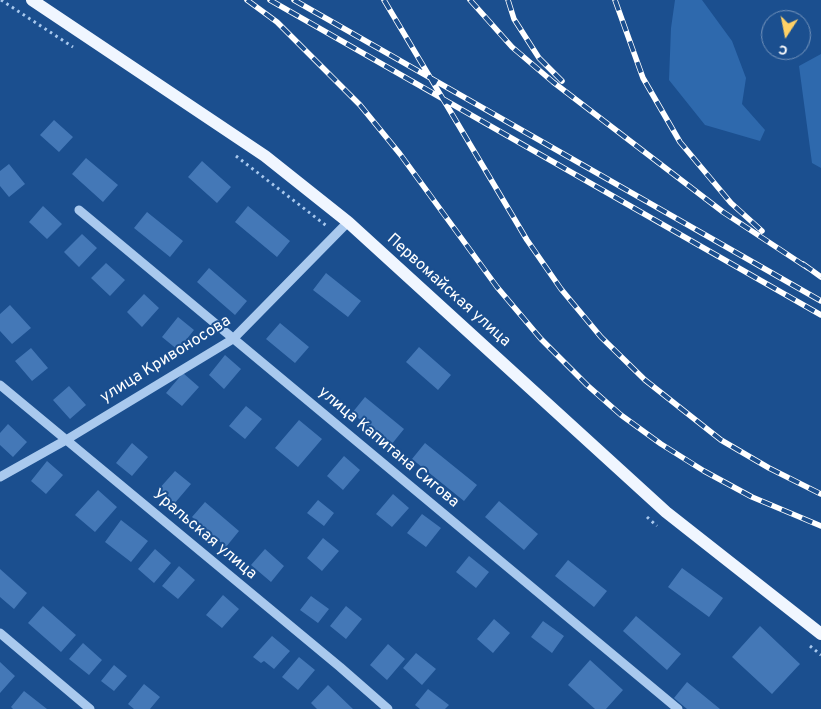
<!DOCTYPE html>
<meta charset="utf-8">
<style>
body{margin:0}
#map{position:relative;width:821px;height:709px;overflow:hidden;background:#1b4f8f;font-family:Overpass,sans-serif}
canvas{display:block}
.north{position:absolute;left:761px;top:10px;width:50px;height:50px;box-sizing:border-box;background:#1b4f8f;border:1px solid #7695bc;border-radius:50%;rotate:191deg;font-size:14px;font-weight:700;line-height:20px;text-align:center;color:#fff}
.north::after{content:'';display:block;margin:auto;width:18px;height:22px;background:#ffd166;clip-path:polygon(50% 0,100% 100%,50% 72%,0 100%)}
</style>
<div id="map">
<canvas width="821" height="709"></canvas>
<div class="north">С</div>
</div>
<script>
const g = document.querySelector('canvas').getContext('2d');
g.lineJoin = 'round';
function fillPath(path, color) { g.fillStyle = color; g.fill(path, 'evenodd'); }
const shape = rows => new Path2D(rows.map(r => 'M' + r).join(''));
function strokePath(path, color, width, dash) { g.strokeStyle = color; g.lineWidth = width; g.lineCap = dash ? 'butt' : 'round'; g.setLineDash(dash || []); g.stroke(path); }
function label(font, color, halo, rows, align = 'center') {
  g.font = font + ' Overpass,sans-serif'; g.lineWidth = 4; g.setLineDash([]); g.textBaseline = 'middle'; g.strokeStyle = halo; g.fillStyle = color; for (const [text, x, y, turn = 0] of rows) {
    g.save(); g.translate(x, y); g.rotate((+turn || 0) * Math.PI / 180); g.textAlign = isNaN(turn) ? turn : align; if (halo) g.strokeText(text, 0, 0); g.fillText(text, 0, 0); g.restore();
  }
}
const green = shape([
 [675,0,702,0,732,41,746,78,742,104,765,130,760,141,705,125,669,80,671,28],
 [821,54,821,168,812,163,799,66]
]);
const building = shape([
 [54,120,73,137,59,152,40,135],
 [86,158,118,185,103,202,72,174],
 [202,161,231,187,217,203,188,177],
 [9,164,25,184,9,197,0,186,0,171],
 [43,206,62,224,47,239,29,222],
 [248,206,290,241,277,257,235,222],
 [147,212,183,241,170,257,134,228],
 [82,234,97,248,79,267,64,252],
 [106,263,125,280,110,296,91,278],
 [209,268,247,301,235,315,197,282],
 [326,273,361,301,348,317,313,290],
 [144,294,159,308,142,327,127,312],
 [10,305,31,328,12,344,0,331,0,314],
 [178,317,194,330,178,350,162,337],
 [280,323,309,347,295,363,266,339],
 [419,347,451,375,438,390,406,362],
 [31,348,48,368,32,381,15,361],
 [225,355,241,369,224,389,209,375],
 [183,373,199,387,182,406,166,393],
 [69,386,86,405,70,419,53,400],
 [365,397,404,429,391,445,352,413],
 [246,406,262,419,245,439,229,426],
 [299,420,322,439,298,467,275,448],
 [8,424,27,442,13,457,0,445,0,433],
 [132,443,148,457,132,476,116,463],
 [425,443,477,485,464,501,412,459],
 [344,456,360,470,343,490,327,476],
 [47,461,63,475,46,494,31,481],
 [175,471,191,484,174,504,158,490],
 [98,490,117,507,95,532,75,515],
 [393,494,409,508,392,527,376,514],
 [318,500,334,513,324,526,307,513],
 [499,501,538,534,524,550,485,517],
 [205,502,239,531,226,547,192,517],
 [422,514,441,528,426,547,407,533],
 [121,520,148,541,131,562,105,542],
 [323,538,339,551,322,571,307,558],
 [155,549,171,563,154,583,138,569],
 [265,549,284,566,271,582,251,565],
 [469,556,489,572,476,588,456,572],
 [568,560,607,591,594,607,555,576],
 [179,566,195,580,178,599,162,586],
 [682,568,723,598,709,617,668,587],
 [0,569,27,593,14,609,0,597],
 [223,595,239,609,222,628,206,615],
 [311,596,329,609,318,623,300,610],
 [43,606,76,635,61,652,28,623],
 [346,606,362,619,346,639,330,626],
 [636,616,681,654,667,670,623,631],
 [494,619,510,633,493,653,477,639],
 [543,621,564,636,552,653,531,637],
 [760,626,800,664,772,694,732,657],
 [272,636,290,651,274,669,264,661,261,663,253,657],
 [83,643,102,660,89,675,69,659],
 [388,644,405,659,387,680,370,665],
 [416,653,436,669,422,685,403,668],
 [299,657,315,670,298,690,282,677],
 [590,660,623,690,606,709,595,709,568,685],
 [0,662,15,676,0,693],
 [114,665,127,676,114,691,101,681],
 [687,682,720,709,687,709,674,698],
 [144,684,160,697,150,709,134,709,128,704],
 [328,685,353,709,317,709,311,703],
 [428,689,449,705,445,709,420,709,415,705],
 [24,691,47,709,13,709,11,707]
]);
const path = shape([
 [1,0,73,47],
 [236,156,328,227],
 [647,517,657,526],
 [810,646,821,655]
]);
const minor = shape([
 [79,210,678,709],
 [0,385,340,667,388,709],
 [0,477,66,440,233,339,348,222],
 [0,633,90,709]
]);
const major = shape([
 [32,0,265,156,348,222,666,512,821,634]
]);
const rail = shape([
 [247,0,277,22,360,105,400,154,497,287,541,339,587,385,621,415,661,444,704,471,752,497,821,526],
 [270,0,821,315],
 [294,0,821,301],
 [384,0,527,240,561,289,601,337,645,380,721,440,769,468,821,494],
 [470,0,512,47,553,82,723,212,808,268],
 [508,0,514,19,539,58,562,81],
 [615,0,643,78,680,142,731,203,762,231],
 [803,264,821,277]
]);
const streetNames = [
 ["Первомайская улица",448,291,42],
 ["улица Кривоносова",166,360,-32],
 ["улица Капитана Сигова",388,448,40],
 ["Уральская улица",204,535,40]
];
fillPath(green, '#2e69ad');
fillPath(building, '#4478b7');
strokePath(path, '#a9c9ee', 3, [2.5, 4]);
strokePath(minor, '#a9c9ee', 9);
strokePath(major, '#f0f6ff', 12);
strokePath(rail, '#fff', 5.5);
strokePath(rail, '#1b4f8f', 4, [11]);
label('16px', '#fff', '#1b4f8f', streetNames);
</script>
